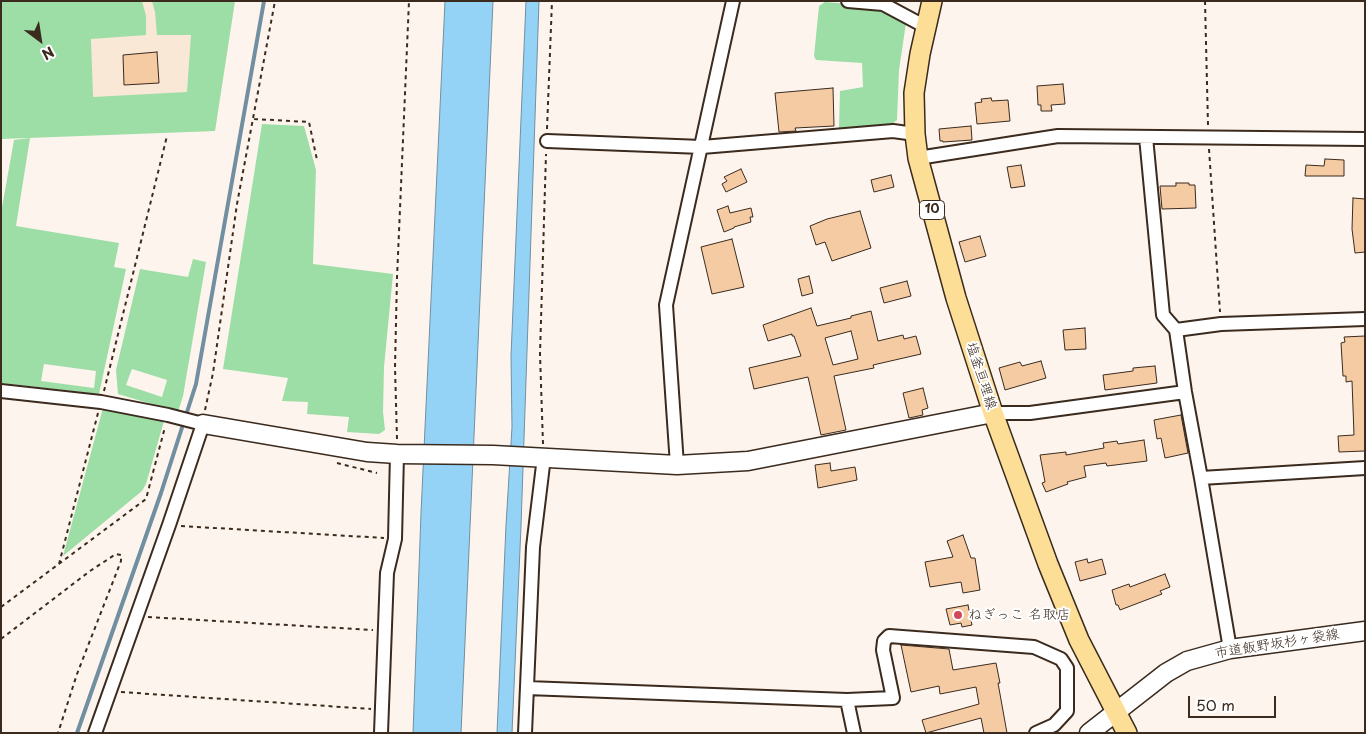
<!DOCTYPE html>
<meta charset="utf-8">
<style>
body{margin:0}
#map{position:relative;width:1366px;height:734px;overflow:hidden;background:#fdf5ed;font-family:"Playpen Sans",sans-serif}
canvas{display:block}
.frame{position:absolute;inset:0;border:2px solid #3b2a1e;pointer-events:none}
.north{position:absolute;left:15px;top:15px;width:50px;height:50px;-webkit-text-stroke:4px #fff;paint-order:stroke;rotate:149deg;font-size:14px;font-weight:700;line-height:20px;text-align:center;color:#3b2a1e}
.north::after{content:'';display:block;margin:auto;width:18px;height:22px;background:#3b2a1e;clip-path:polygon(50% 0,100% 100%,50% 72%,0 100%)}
.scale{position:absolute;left:1188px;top:696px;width:88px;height:22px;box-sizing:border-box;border:2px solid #3b2a1e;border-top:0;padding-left:6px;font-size:15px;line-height:18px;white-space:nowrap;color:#3b2a1e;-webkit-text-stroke:4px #fff;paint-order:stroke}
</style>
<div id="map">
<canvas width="1366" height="734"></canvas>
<div class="frame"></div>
<div class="north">N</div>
<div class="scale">50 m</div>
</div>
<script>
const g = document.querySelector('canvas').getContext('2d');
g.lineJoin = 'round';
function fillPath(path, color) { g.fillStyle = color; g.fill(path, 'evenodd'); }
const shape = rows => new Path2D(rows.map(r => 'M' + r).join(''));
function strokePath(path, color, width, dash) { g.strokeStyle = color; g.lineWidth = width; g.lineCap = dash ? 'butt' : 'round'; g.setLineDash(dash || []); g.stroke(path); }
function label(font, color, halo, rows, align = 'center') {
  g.font = font + ' "Playpen Sans","Klee One",sans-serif'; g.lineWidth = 4; g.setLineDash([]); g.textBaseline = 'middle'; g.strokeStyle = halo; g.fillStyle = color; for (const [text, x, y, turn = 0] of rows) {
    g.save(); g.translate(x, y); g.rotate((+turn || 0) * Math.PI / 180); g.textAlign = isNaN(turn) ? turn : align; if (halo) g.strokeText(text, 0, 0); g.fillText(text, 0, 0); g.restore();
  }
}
const built = shape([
 [1,1,235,1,215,131,1,138]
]);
const green = shape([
 [1,1,142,1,146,16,146,35,91,39,93,97,187,92,191,35,157,35,155,12,152,1,235,1,215,131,1,139],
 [825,2,874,6,884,10,906,23,899,70,897,120,892,124,839,128,840,91,863,87,862,63,816,60,814,56,819,6],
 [262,124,304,126,316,170,313,264,393,274,384,367,383,412,385,430,379,434,347,432,349,417,307,414,308,402,282,401,288,378,223,369],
 [30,138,16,226,119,243,114,267,126,269,99,394,1,383,1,213,14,140],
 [44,364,96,371,94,388,41,381],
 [193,259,206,262,183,396,178,412,118,394,116,370,140,269,188,277],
 [132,369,167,380,162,397,126,385],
 [103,408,164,421,146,484,142,491,63,556]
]);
const water = shape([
 [445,1,493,1,461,733,413,733,421,513,445,1],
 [526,1,539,1,521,526,512,733,497,733,506,525,512,427,511,356,526,1]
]);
const stream = shape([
 [77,733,161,493,196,384,264,1]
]);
const building = shape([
 [157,52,159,83,124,85,123,55,157,52],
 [1063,84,1065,104,1051,105,1052,111,1041,111,1041,105,1038,105,1037,86,1063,84],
 [833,88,834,126,795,128,796,131,779,132,775,93,833,88],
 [991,98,992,101,1008,100,1010,121,977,124,975,103,982,102,981,99,991,98],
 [971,126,972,140,943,142,943,141,940,141,939,129,971,126],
 [1325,159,1344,160,1344,176,1305,176,1306,165,1324,166,1325,159],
 [1021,165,1025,186,1011,188,1007,167,1021,165],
 [741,169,747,182,726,192,722,184,727,181,724,177,741,169],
 [891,175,894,187,874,192,871,180,891,175],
 [1176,183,1189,183,1189,185,1195,185,1196,208,1162,209,1160,186,1176,186,1176,183],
 [1353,198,1365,199,1365,252,1355,253,1352,229,1353,198],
 [728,206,730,213,751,208,753,217,750,217,751,222,734,227,734,228,724,232,717,210,728,206],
 [860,211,871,248,832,261,825,242,816,245,810,226,827,219,860,211],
 [980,236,986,256,965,262,959,242,980,236],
 [732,239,744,287,712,294,701,247,732,239],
 [809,276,813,293,802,296,798,279,809,276],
 [907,281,911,296,884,303,880,288,907,281],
 [811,308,817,326,851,318,851,316,871,311,878,341,903,335,904,339,916,336,921,354,873,365,874,368,834,376,846,430,821,435,808,377,754,389,749,368,801,356,794,336,792,336,792,334,768,341,763,325,811,308],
 [851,331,858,359,833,365,825,338,851,331],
 [1085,328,1086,349,1065,350,1063,330,1085,328],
 [1365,336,1365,451,1339,452,1338,436,1354,435,1352,381,1346,382,1346,376,1343,376,1341,343,1345,342,1344,337,1365,336],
 [1041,361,1046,378,1005,390,999,368,1020,362,1022,366,1041,361],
 [1155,366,1157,383,1105,390,1103,375,1133,371,1133,368,1155,366],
 [923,388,928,408,922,410,923,415,909,418,903,393,923,388],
 [1181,415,1188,453,1165,458,1161,438,1157,439,1154,420,1181,415],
 [1144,440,1147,461,1107,466,1106,463,1084,466,1086,477,1067,482,1068,484,1046,492,1042,483,1045,482,1040,455,1066,452,1066,455,1104,448,1103,443,1117,441,1118,444,1144,440],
 [830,463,831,471,855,467,857,480,818,488,815,465,830,463],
 [963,535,971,558,975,558,980,590,963,593,961,582,930,587,925,562,953,557,947,541,963,535],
 [1087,559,1088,563,1102,559,1106,574,1080,581,1075,562,1087,559],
 [1165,574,1170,587,1160,591,1162,594,1120,610,1118,605,1116,605,1112,590,1129,584,1130,587,1165,574],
 [968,605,972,625,962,627,961,623,950,625,946,609,968,605],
 [901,645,949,649,953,670,996,663,1000,683,998,683,1007,733,984,733,981,718,926,733,922,720,979,704,976,687,940,694,939,686,911,692,901,645]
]);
const path = shape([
 [1205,1,1208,125],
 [254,119,309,122,317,160],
 [547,129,552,1],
 [1209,149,1220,312],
 [104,391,167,136],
 [205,410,213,373,237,204,275,1],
 [397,439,395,367,397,278,409,1],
 [543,444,540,354,546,154],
 [337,463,377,473],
 [181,526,384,538],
 [59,564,98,413],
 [1,607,146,499,165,427],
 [148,617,373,630],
 [1,639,90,571,116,554,121,555,121,561,77,674,58,733],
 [121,692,371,709]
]);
const street = shape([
 [848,1,883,4,926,27],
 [1146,137,1163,315,1176,330],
 [547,141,702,147,893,131,915,134],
 [918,158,1058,136,1365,139],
 [1,391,101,402,168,415,203,424,169,525,95,733],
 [993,413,1030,413,1185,392],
 [677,465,666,305,733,1],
 [1201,478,1365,468],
 [1230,649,1201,478,1185,392,1176,330,1221,324,1365,319],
 [527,688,847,700,893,698,883,650,884,641,889,636,1034,647,1061,659,1067,668,1067,711,1054,725,1036,733],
 [847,700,854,733],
 [381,733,387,573,395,539,397,454],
 [525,733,533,547,544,457]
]);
const secondary = shape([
 [203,424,367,452,397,454,493,455,677,465,748,461,993,413],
 [1089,733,1166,673,1187,661,1230,649,1365,631]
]);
const primary = shape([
 [932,1,920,54,914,93,915,134,918,158,956,298,993,413,1048,564,1079,640,1127,733]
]);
const markers = [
 [958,615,5,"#d1495b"]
];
const shields = [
 [932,210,25]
];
const shieldNames = [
 ["10",932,210]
];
const streetNames = [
 ["塩釜亘理線",981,376,72],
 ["市道飯野坂杉ヶ袋線",1277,644,-9]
];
const poiNames = [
 ["ねぎっこ 名取店",968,615]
];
fillPath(built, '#fae8d7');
fillPath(green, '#9ddda6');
fillPath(water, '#95d3f6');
strokePath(water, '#718fa0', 1);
strokePath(stream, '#718fa0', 4);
fillPath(building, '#f4cba3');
strokePath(building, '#3b2a1e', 1);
strokePath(street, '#3b2a1e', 16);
strokePath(secondary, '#3b2a1e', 21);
strokePath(primary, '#3b2a1e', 22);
strokePath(path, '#3b2a1e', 2, [4, 4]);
strokePath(street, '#fff', 12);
strokePath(secondary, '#fff', 18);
strokePath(primary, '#fcde96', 19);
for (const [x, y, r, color] of markers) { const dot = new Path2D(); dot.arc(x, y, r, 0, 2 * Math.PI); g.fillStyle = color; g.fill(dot); strokePath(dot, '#fff', 2); }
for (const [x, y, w] of shields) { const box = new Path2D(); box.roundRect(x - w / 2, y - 9.5, w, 19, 4); g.fillStyle = '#fff'; g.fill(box); strokePath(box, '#3b2a1e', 1); }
label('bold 12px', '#3b2a1e', null, shieldNames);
label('14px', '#3b2a1e', '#fff', streetNames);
label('14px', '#3b2a1e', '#fff', poiNames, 'left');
</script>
